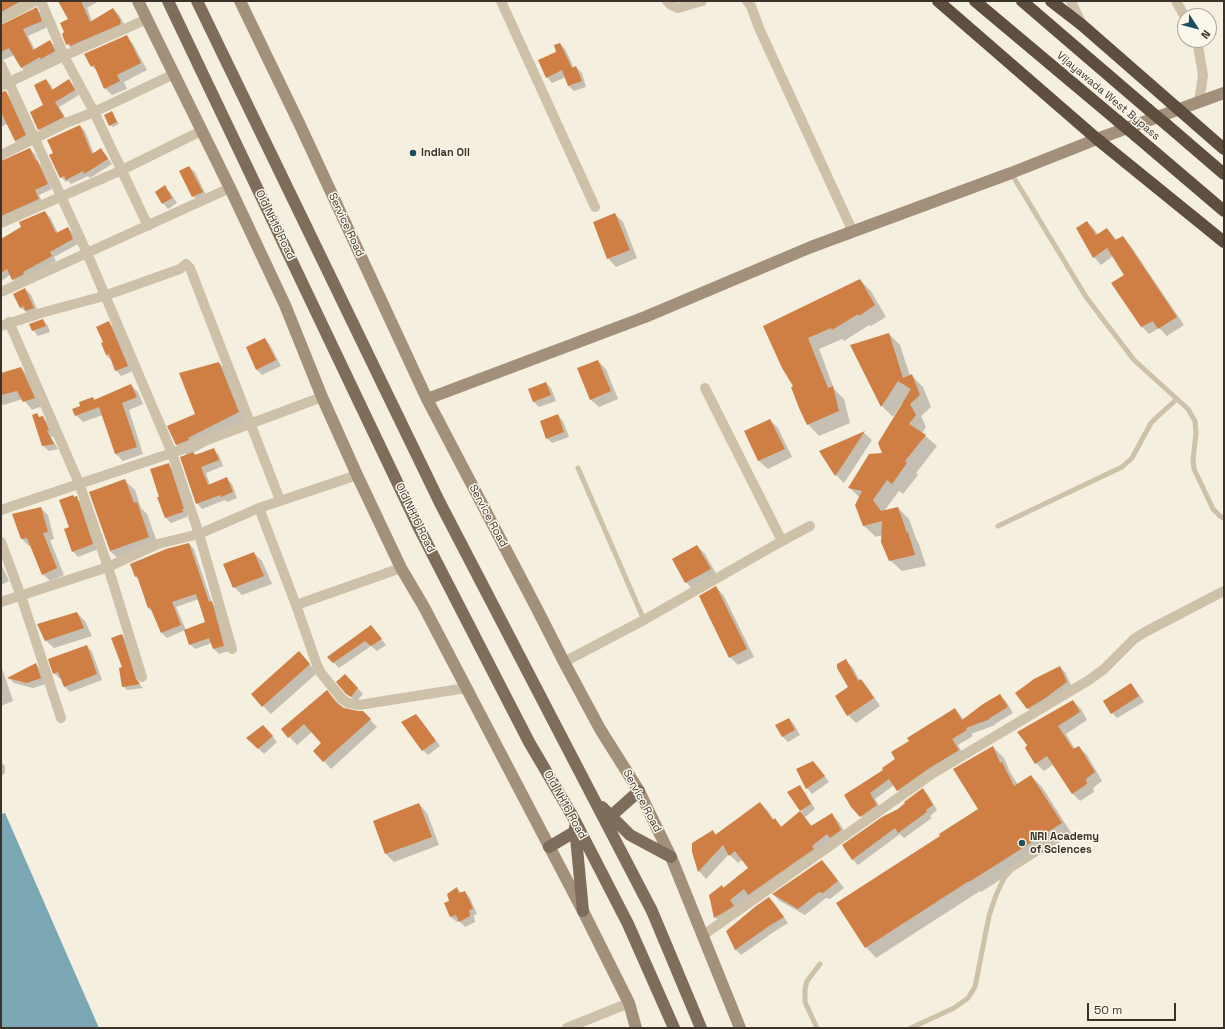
<!DOCTYPE html>
<style>
body{margin:0}
#map{position:relative;width:1225px;height:1029px;overflow:hidden;background:#f5efdf;font-family:"Space Grotesk",sans-serif}
canvas{display:block}
.frame{position:absolute;inset:0;border:2px solid #3b322a;pointer-events:none}
.north{position:absolute;left:1177px;top:8px;width:40px;height:40px;box-sizing:border-box;background:#fcf7ec;border:1px solid #afa89e;border-radius:50%;rotate:126deg;font-size:11px;font-weight:700;line-height:16px;text-align:center;color:#3b322a}
.north::after{content:'';display:block;margin:auto;width:14px;height:18px;background:#1b4f61;clip-path:polygon(50% 0,100% 100%,50% 72%,0 100%)}
.scale{position:absolute;left:1087px;top:1003px;width:89px;height:18px;box-sizing:border-box;border:2px solid #3b322a;border-top:0;padding-left:5px;font-size:12px;line-height:14px;white-space:nowrap;color:#3b322a;-webkit-text-stroke:3px #fcf7ec;paint-order:stroke}
</style>
<div id="map">
<canvas width="1225" height="1029"></canvas>
<div class="frame"></div>
<div class="north">N</div>
<div class="scale">50 m</div>
</div>
<script>
const g = document.querySelector('canvas').getContext('2d');
g.lineJoin = 'round';
function fillPath(path, color) { g.fillStyle = color; g.fill(path, 'evenodd'); }
const shape = rows => new Path2D(rows.map(r => 'M' + r).join(''));
function strokePath(path, color, width, dash) { g.strokeStyle = color; g.lineWidth = width; g.lineCap = dash ? 'butt' : 'round'; g.setLineDash(dash || []); g.stroke(path); }
function label(font, color, halo, rows, align = 'center') {
  g.font = font + ' "Space Grotesk",sans-serif'; g.lineWidth = 3; g.setLineDash([]); g.textBaseline = 'middle'; g.strokeStyle = halo; g.fillStyle = color; for (const [text, x, y, turn = 0] of rows) {
    g.save(); g.translate(x, y); g.rotate((+turn || 0) * Math.PI / 180); g.textAlign = isNaN(turn) ? turn : align; if (halo) g.strokeText(text, 0, 0); g.fillText(text, 0, 0); g.restore();
  }
}
const water = shape([
 [5,813,99,1028,1,1028,1,814]
]);
const shadow = shape([
 [1,1,38,1,1,22,1,24],
 [59,1,99,1,87,8,92,21,113,9,119,15,126,27,73,50,67,44,65,33,69,20],
 [36,9,43,15,48,27,28,36,35,50,50,41,56,47,60,57,28,74,22,68,14,55,1,61,1,26],
 [126,36,133,44,147,70,124,82,127,89,112,95,105,88,98,72,92,66],
 [560,44,565,49,574,68,576,67,582,73,586,87,574,91,569,86,566,77,552,83,547,77,557,53],
 [46,80,51,85,53,90,69,81,74,85,79,95,59,107,68,122,43,134,39,129,44,105],
 [5,92,12,98,31,142,21,147,15,141,7,124,1,127,1,93],
 [112,112,119,124,113,127,110,125],
 [80,126,85,131,94,154,101,150,106,155,112,164,90,178,88,176,71,184,68,181,66,182,61,177,54,154],
 [30,149,35,154,39,163,42,166,52,189,39,195,43,204,1,224,1,163],
 [189,167,195,172,207,197,198,201,193,196],
 [164,187,170,192,177,203,168,209,163,203],
 [45,212,50,217,58,233,68,228,73,233,78,244,54,257,56,261,27,277,18,284,13,279,11,274,3,280,1,278,1,235,3,239],
 [615,214,623,222,637,258,616,267,608,258],
 [1087,222,1094,229,1098,235,1107,229,1117,240,1122,237,1130,245,1184,325,1167,336,1159,328,1149,334,1141,326,1125,275,1113,256,1101,265,1094,257],
 [860,280,871,291,886,317,871,326,869,325,844,341,842,339,819,349,834,389,844,399,850,423,819,436,808,424,794,386,765,326],
 [25,289,31,295,39,314,32,316,20,307],
 [43,320,48,326,50,332,38,336,33,330],
 [109,323,114,328,133,371,121,376,116,370,112,361,106,355,105,343],
 [889,334,900,345,910,376,912,376,923,387,931,407,921,416,926,427,922,433,937,446,916,473,918,475,903,494,899,491,884,511,898,508,909,519,917,541,919,544,926,566,902,571,890,560,882,535,876,537,864,526,856,505,860,498,850,488,884,454,903,404,902,403,893,417,882,406,851,346],
 [265,339,270,345,281,366,262,375,257,370,247,348],
 [598,361,606,369,618,399,599,407,590,399],
 [219,363,230,373,249,423,193,453,196,455,213,449,219,455,223,466,206,473,210,485,227,479,232,484,237,498,227,502,225,500,202,509,197,503,187,455,176,444,196,415],
 [21,368,29,376,42,406,32,410,23,399,3,405,1,403,1,374],
 [546,383,551,388,556,401,539,407,533,401],
 [131,385,138,392,143,404,129,410,143,454,123,461,116,454,103,415,83,422,76,415,81,406,93,398,95,400],
 [558,415,563,421,569,437,552,443,547,438],
 [42,417,48,423,54,436,51,437,58,449,49,451,43,446,40,418],
 [770,420,778,428,792,457,768,469,759,461,746,432],
 [864,433,872,440,844,483,836,475,820,451],
 [168,464,174,470,188,514,187,515,187,517,171,523,166,518,160,497],
 [124,480,135,490,141,508,147,514,159,548,121,561,110,551],
 [73,496,82,503,98,549,78,557,73,551,70,527],
 [41,508,48,515,54,539,50,540,64,575,50,581,43,574,31,545,29,546,22,539],
 [189,544,194,549,212,603,216,607,229,651,219,654,214,649,212,643,195,649,190,644,185,630,167,638,162,633,153,612,148,608,139,580,135,576],
 [199,599,206,622,186,630,176,607],
 [697,546,705,554,718,577,694,591,686,582,673,560],
 [254,553,262,561,272,584,242,595,234,587],
 [1,564,9,581,1,585],
 [716,587,724,596,754,657,738,665,730,657],
 [77,613,85,621,92,636,54,648,45,640],
 [371,626,386,645,377,651,371,646,339,668,328,657],
 [122,635,126,639,139,684,143,688,127,690,123,686],
 [87,646,92,652,102,680,70,692,64,686,61,678,60,679,54,673],
 [299,652,317,673,271,714,263,706],
 [846,661,853,668,860,681,861,680,868,688,880,706,856,723,848,715,836,697,850,688],
 [36,664,41,670,46,684,33,688,14,683,9,678],
 [1,665,13,701,1,706],
 [1060,667,1065,672,1072,687,1033,714,1017,694],
 [351,681,363,694,356,702,347,693],
 [1131,684,1136,690,1144,702,1117,718,1112,713],
 [327,692,344,709,363,712,377,727,331,769,324,761,322,744,312,732,297,745,282,729],
 [1000,695,1006,701,1013,713,995,724,995,725,971,734,973,736,958,745,964,756,903,796,894,785,875,799,882,811,867,822,852,806,884,770,954,709,960,715,964,720],
 [1073,701,1081,709,1087,720,1066,734,1075,749,1079,747,1087,755,1102,781,1093,788,1094,792,1080,801,1072,793,1054,764,1044,771,1036,763],
 [416,715,421,720,440,746,428,755,423,750],
 [789,719,794,724,800,735,788,742,782,736],
 [269,732,277,742,264,754,248,738],
 [993,747,1004,758,1010,772,1018,785,1031,776,1042,787,1072,834,981,892,980,891,876,958,866,947,942,837,979,809],
 [1,762,5,766,5,773,1,776],
 [818,767,829,782,812,794,807,788,797,770],
 [800,787,805,792,815,809,805,817,812,826,832,815,839,822,848,838,723,925,715,917,722,886,724,888,750,869,743,859,738,863,729,854,706,879,699,871,693,852,713,831,717,835,760,803,768,811,774,820,782,827,802,811,789,793],
 [923,790,928,795,937,810,930,816,932,818,904,838,900,834,858,865,852,859,899,810],
 [419,804,427,813,439,845,394,862,386,854],
 [822,861,828,867,844,888,830,899,826,898,805,915,780,901,774,895],
 [457,889,462,893,465,892,470,898,477,914,474,915,475,922,465,927,459,921,457,922,451,917],
 [769,898,774,903,788,923,775,931,741,955,736,950,727,932]
]);
const building = shape([
 [1,1,21,1,1,12],
 [58,1,81,1,90,22,113,8,121,21,120,21,121,24,70,46,69,43,66,45,62,34,64,32,60,23,68,19],
 [37,7,42,21,23,29,33,50,50,40,55,51,41,59,40,57,21,68,9,48,1,52,1,25],
 [127,35,141,63,117,75,120,81,104,89,94,65,91,67,84,54],
 [560,43,572,68,576,66,582,81,568,86,562,70,546,78,538,60,556,52,554,45],
 [46,79,52,90,69,79,75,90,55,102,64,117,38,130,30,112,43,105,34,85],
 [6,91,26,135,15,141,1,112,1,92],
 [112,111,117,122,109,126,104,115],
 [80,125,92,154,101,148,108,159,84,174,83,171,66,180,64,176,60,178,49,155,53,153,47,140],
 [30,148,36,161,37,160,48,184,35,190,39,199,1,216,1,161],
 [189,166,203,192,192,197,179,171],
 [165,185,172,198,162,204,155,192],
 [45,211,56,233,68,227,73,239,50,252,52,256,23,272,24,274,12,280,7,269,1,273,1,239,21,227,19,222],
 [615,213,630,250,607,259,593,222],
 [1087,221,1096,235,1107,228,1115,240,1123,236,1177,317,1158,329,1153,321,1141,327,1111,283,1124,275,1107,248,1093,258,1076,228],
 [860,279,875,305,859,316,858,314,832,330,831,328,808,338,828,388,833,386,839,411,807,425,799,408,791,387,793,386,782,368,763,326],
 [25,288,34,308,25,311,24,306,20,308,13,294],
 [43,319,46,326,32,331,29,324],
 [109,321,128,366,115,371,109,354,106,355,101,343,103,342,96,327],
 [889,333,903,378,912,374,920,395,910,404,916,415,909,424,926,435,905,461,907,463,892,484,887,480,873,500,881,511,898,507,907,533,908,532,915,555,889,561,881,542,882,521,863,526,855,505,862,491,848,488,869,454,882,453,878,443,911,389,898,381,881,407,850,345],
 [265,338,276,360,256,370,246,347],
 [598,360,611,391,590,400,577,368],
 [219,362,239,412,188,438,189,440,176,445,167,426,195,414,179,373],
 [21,367,35,398,23,402,17,391,1,395,1,373],
 [546,382,551,395,533,402,528,389],
 [131,384,137,397,122,403,137,447,115,454,99,407,75,416,72,409,80,406,79,402,93,397,94,400],
 [37,413,39,417,43,416,49,430,47,431,54,444,42,446,32,415],
 [558,414,564,432,546,439,540,421],
 [770,419,785,449,758,461,744,431],
 [865,431,844,463,835,476,819,451],
 [214,448,219,460,201,467,208,485,227,477,233,492,221,497,220,495,196,504,180,457,193,452,195,455],
 [169,463,184,509,182,509,183,512,165,518,157,497,159,497,150,469],
 [125,479,134,503,137,502,149,537,110,551,89,492],
 [73,495,74,497,77,496,93,544,72,552,64,529,69,527,59,500],
 [41,507,48,532,43,533,57,568,42,575,27,538,21,539,12,514],
 [189,543,209,602,212,601,224,646,213,649,209,638,189,645,184,630,205,622,196,594,172,602,181,625,161,633,150,607,148,608,137,576,135,577,130,564,166,549],
 [697,545,711,569,685,583,672,559],
 [254,552,264,576,233,588,223,564],
 [716,586,747,649,729,658,699,596],
 [77,612,84,628,45,641,37,624],
 [371,625,382,639,371,646,365,641,333,663,327,657],
 [122,634,136,679,140,684,122,687,119,668,122,667,111,638],
 [87,645,97,674,64,687,58,672,53,674,48,659],
 [299,651,310,664,262,707,251,694],
 [846,659,858,681,861,679,874,698,847,716,835,696,848,687,837,668,837,664],
 [36,663,41,678,27,683,7,678],
 [1060,666,1067,682,1044,699,1027,709,1015,693,1034,679],
 [345,674,358,688,351,697,346,694,336,682],
 [1131,683,1139,696,1111,714,1103,701],
 [327,690,337,703,344,708,358,711,363,711,371,719,323,762,313,751,321,743,304,724,288,738,281,729],
 [1000,694,1008,707,990,718,990,719,966,728,967,730,952,739,959,750,928,769,897,791,889,779,870,793,877,805,860,817,851,807,844,795,883,770,882,768,895,759,891,752,909,741,907,738,955,708,962,720,983,704],
 [1073,700,1080,712,1058,726,1073,749,1079,746,1095,772,1086,779,1087,784,1072,794,1047,756,1035,764,1025,748,1027,745,1017,732],
 [416,714,436,741,422,751,401,722],
 [789,718,795,730,782,737,775,725],
 [263,725,273,736,258,749,246,738],
 [993,746,1000,763,1002,762,1014,786,1031,775,1062,823,969,882,969,881,865,948,836,903,940,836,939,834,978,809,953,769],
 [813,761,825,776,806,789,796,769],
 [800,785,811,804,800,811,787,792],
 [923,788,933,805,926,810,927,812,898,833,895,828,852,860,842,845,882,817,898,809,905,803,904,802],
 [760,802,773,820,775,818,781,827,800,811,811,826,832,813,841,830,830,838,827,834,812,846,814,849,748,895,744,889,730,900,734,906,721,914,714,918,709,895,722,885,723,888,748,868,735,851,729,856,723,845,698,872,692,852,692,843,713,830,715,835],
 [419,803,432,837,385,854,373,821],
 [822,860,838,881,823,893,819,892,798,909,772,894],
 [457,887,459,893,465,891,473,909,469,910,470,916,459,922,456,915,450,917,444,903,449,901,447,894],
 [769,897,784,917,769,926,735,950,726,931,756,906]
]);
const lane = shape([
 [1177,399,1188,409,1195,421,1196,433,1193,460,1194,469,1213,509,1221,517,1224,518],
 [578,468,644,620],
 [998,526,1122,467,1132,458,1151,423,1157,417,1177,399,1134,360,1086,297,1011,173],
 [817,1028,805,1002,805,989,807,981,820,964],
 [911,1028,954,1008,968,998,975,987,989,916,996,895,1004,878,1013,868,1056,837]
]);
const street = shape([
 [41,1,64,56,94,112,148,226],
 [501,1,595,207],
 [667,1,671,5,678,8,702,1],
 [747,1,751,6,759,28,853,232],
 [1071,1,1082,25],
 [1176,1,1185,17],
 [1,19,35,1],
 [1197,40,1203,75,1199,102],
 [1,65,87,253,172,453,199,534,232,649],
 [1,86,64,56,147,19],
 [1,155,66,123,94,112,174,74],
 [1,223,122,170,201,131],
 [1,292,230,188],
 [9,322,79,483,108,567,142,677],
 [1,326,41,313,104,296,180,269,186,264,190,268,280,500],
 [705,388,782,541],
 [259,508,296,605,317,665,321,673,342,699,348,703,359,705,466,688],
 [1,510,172,453,322,397],
 [1,542,21,596,61,718],
 [1,602,108,567,158,544,199,534,259,508,357,475],
 [296,605,401,568],
 [564,662,644,620,782,541,810,526],
 [702,936,932,774,1089,680,1104,669,1134,639,1145,632,1224,591],
 [567,1028,629,1003]
]);
const secondary = shape([
 [138,1,230,188,285,305,322,397,357,475,401,568,424,607,583,911,629,1003,636,1028],
 [240,1,299,123,427,399,537,609,564,662,600,729,639,791,671,857,740,1028],
 [427,399,645,317,811,247,1011,173,1097,139,1224,93]
]);
const primary = shape([
 [168,1,418,526,529,742,573,817,628,924,674,1028],
 [197,1,440,503,652,911,701,1028],
 [602,807,630,835,671,857],
 [611,816,639,791],
 [575,827,583,911],
 [549,847,576,831]
]);
const highway = shape([
 [938,1,1097,139,1224,242],
 [975,1,1118,121],
 [1022,1,1149,110],
 [1051,1,1082,25,1224,149],
 [1167,125,1224,174],
 [1136,136,1224,211]
]);
const highwayBridge = shape([
 [1149,110,1167,125],
 [1118,121,1136,136]
]);
const markers = [
 [413,153,4,"#1b4f61"],
 [1022,843,4,"#1b4f61"]
];
const streetNames = [
 ["Vijayawada West Bypass",1108,96,40],
 ["Old NH16 Road",275,225,64],
 ["Service Road",346,225,65],
 ["Service Road",488,516,62],
 ["Old NH16 Road",415,518,64],
 ["Service Road",642,801,62],
 ["Old NH16 Road",565,805,61]
];
const poiNames = [
 ["Indian Oil",421,153],
 ["NRI Academy",1030,837],
 ["of Sciences",1030,850]
];
fillPath(water, '#7ba7b4');
fillPath(shadow, '#0003');
fillPath(building, '#cf7f43');
strokePath(lane, '#cec1a9', 5);
strokePath(street, '#cec1a9', 10);
strokePath(secondary, '#a3907a', 12);
strokePath(primary, '#7e6d5a', 12);
strokePath(highway, '#5d4e40', 12);
strokePath(highwayBridge, '#5d4e40', 12);
for (const [x, y, r, color] of markers) { const dot = new Path2D(); dot.arc(x, y, r, 0, 2 * Math.PI); g.fillStyle = color; g.fill(dot); strokePath(dot, '#fcf7ec', 1.5); }
label('11px', '#3b322a', '#fcf7ec', streetNames);
label('bold 11px', '#3b322a', '#fcf7ec', poiNames, 'left');
</script>
